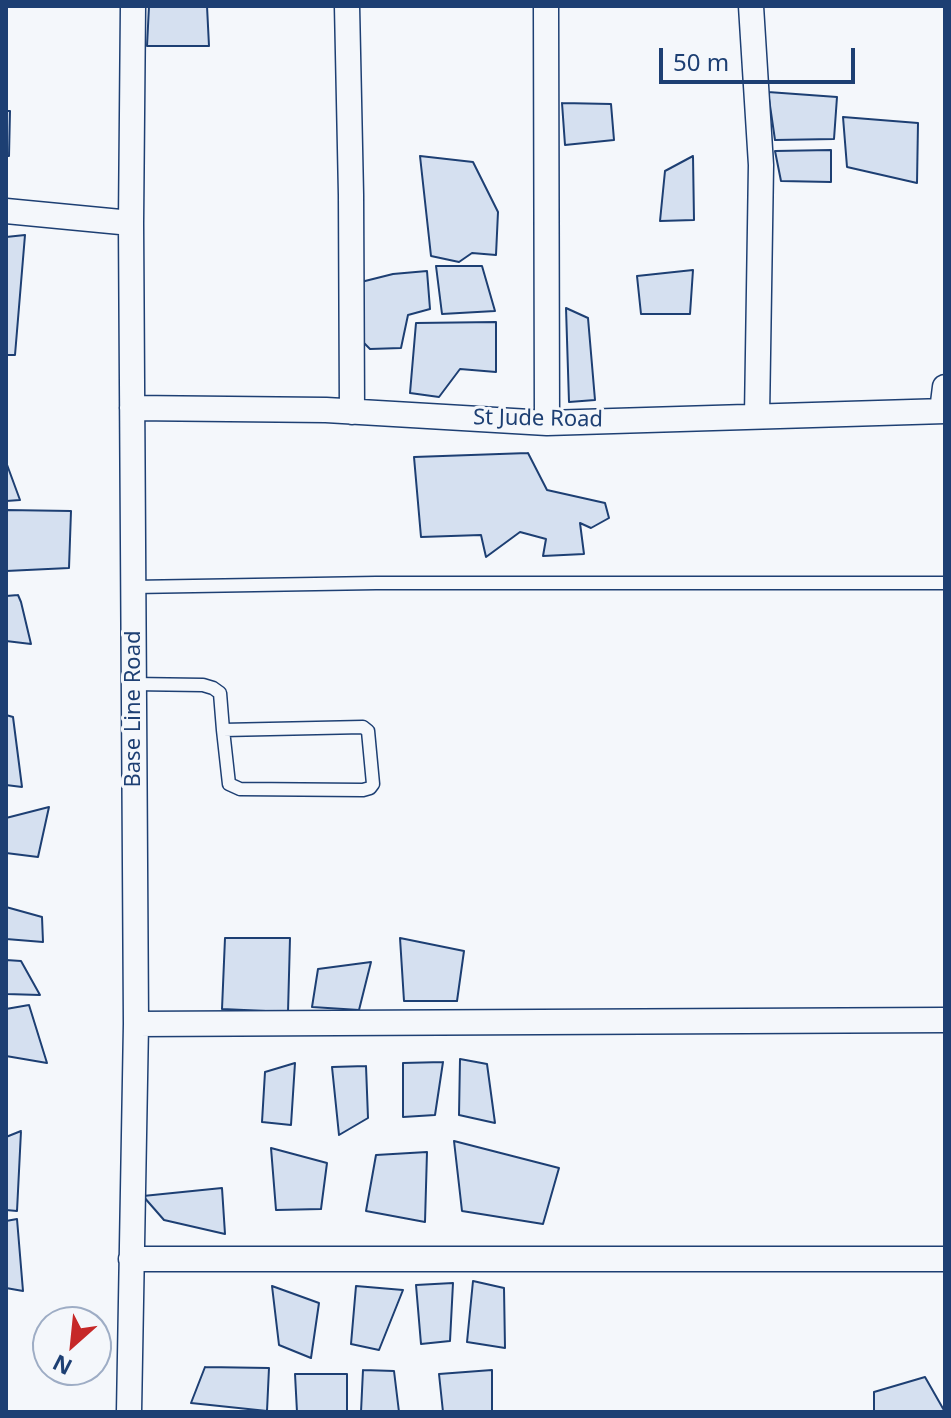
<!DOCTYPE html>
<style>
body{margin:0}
#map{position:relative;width:951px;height:1418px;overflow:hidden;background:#f4f7fb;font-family:"Noto Sans",sans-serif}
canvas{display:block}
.frame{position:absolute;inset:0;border:8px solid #1d3f73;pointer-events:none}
.north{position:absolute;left:32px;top:1306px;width:80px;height:80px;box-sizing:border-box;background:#f4f7fb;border:2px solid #9eadc5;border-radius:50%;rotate:207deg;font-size:22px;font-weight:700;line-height:32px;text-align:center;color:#1d3f73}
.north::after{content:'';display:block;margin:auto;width:28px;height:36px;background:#c62828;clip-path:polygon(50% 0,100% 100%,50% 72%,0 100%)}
.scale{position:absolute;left:659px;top:48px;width:196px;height:36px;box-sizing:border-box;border:4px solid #1d3f73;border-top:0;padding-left:10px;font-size:24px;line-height:28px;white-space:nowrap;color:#1d3f73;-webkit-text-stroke:6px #f4f7fb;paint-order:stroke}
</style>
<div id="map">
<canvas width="951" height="1418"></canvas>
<div class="frame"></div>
<div class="north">N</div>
<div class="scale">50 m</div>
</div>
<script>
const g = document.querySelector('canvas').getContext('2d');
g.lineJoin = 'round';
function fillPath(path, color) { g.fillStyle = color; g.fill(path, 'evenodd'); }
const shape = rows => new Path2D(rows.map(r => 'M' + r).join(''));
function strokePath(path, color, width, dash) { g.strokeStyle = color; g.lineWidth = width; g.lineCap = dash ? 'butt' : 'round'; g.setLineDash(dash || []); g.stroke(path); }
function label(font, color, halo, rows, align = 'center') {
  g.font = font + ' "Noto Sans",sans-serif'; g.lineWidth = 6; g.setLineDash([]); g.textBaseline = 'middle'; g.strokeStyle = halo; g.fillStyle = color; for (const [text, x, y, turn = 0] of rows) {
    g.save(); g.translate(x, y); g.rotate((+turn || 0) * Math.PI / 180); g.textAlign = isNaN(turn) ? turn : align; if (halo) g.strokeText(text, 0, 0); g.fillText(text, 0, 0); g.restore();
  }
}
const building = shape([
 [149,6,207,6,209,46,147,46,149,6],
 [768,92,837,97,834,139,775,140,768,92],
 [562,103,611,104,614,140,565,145,562,103],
 [6,111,10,111,9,156,6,156,6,111],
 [843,117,918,123,917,183,847,167,843,117],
 [831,150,831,182,781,181,775,151,831,150],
 [420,156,473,162,498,212,496,255,472,253,459,262,431,256,420,156],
 [693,156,694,220,660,221,665,171,693,156],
 [25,235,15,355,6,355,6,237,25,235],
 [436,266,482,266,495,311,442,314,436,266],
 [693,270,690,314,641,314,637,276,693,270],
 [427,271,430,309,408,315,401,348,370,349,362,341,364,317,361,282,393,274,427,271],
 [566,308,588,318,595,400,569,402,566,308],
 [496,322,496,372,460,369,439,397,410,393,416,323,496,322],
 [528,453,547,490,605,503,609,518,591,528,580,523,584,554,543,556,546,539,520,532,486,557,481,535,421,537,414,457,528,453],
 [6,462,20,500,6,501,6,462],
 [6,510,71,511,69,568,6,571,6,510],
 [18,595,21,602,31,644,6,641,6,596,18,595],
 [6,715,13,717,22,787,6,785,6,715],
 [49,807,38,857,6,853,6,818,49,807],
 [6,907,42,917,43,942,6,939,6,907],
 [225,938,290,938,288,1012,222,1009,225,938],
 [400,938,464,951,457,1001,404,1001,400,938],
 [6,960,21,961,40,995,6,994,6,960],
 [371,962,359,1010,312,1007,318,969,371,962],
 [29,1005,47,1063,6,1056,6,1009,29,1005],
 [460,1059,487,1064,495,1123,459,1115,460,1059],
 [443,1062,435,1115,403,1117,403,1063,443,1062],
 [295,1063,291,1125,262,1122,265,1072,295,1063],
 [366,1066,368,1118,339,1135,332,1067,366,1066],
 [21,1131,17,1211,6,1210,6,1137,21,1131],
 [454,1141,559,1168,543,1224,462,1211,454,1141],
 [271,1148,327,1163,321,1209,276,1210,271,1148],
 [427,1152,425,1222,366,1211,376,1155,427,1152],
 [222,1188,225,1234,164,1220,143,1196,222,1188],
 [17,1219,23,1291,6,1288,6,1221,17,1219],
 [473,1281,504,1288,505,1348,467,1342,473,1281],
 [453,1283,450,1341,421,1344,416,1285,453,1283],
 [272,1286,319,1303,311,1358,279,1345,272,1286],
 [356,1286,403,1290,379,1350,351,1344,356,1286],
 [205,1367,269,1368,267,1411,191,1403,205,1367],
 [363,1370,394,1371,399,1412,361,1412,363,1370],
 [492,1370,492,1412,443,1412,439,1374,492,1370],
 [295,1374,347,1374,347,1412,297,1412,295,1374],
 [925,1377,945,1412,874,1412,874,1392,925,1377]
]);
const service = shape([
 [133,587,376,583,945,583],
 [133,684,203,685,213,688,220,693,223,730,229,784,240,789,363,790,370,788,373,784,368,731,363,727,223,730]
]);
const minor = shape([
 [347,6,351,195,352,412],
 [546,6,547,423],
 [751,6,761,165,757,416],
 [6,211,131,223],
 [132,408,326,410,547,423,945,411],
 [942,411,945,387],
 [136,1024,945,1020],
 [131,1259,945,1259],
 [129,1412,136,1024,131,223,133,6]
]);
const streetNames = [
 ["St Jude Road",538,419,1],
 ["Base Line Road",134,709,-90]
];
fillPath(building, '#d5e0f0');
strokePath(building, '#1d3f73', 2);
strokePath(service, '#1d3f73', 15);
strokePath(minor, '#1d3f73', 27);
strokePath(service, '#f4f7fb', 12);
strokePath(minor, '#f4f7fb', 24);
label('22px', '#1d3f73', '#f4f7fb', streetNames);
</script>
